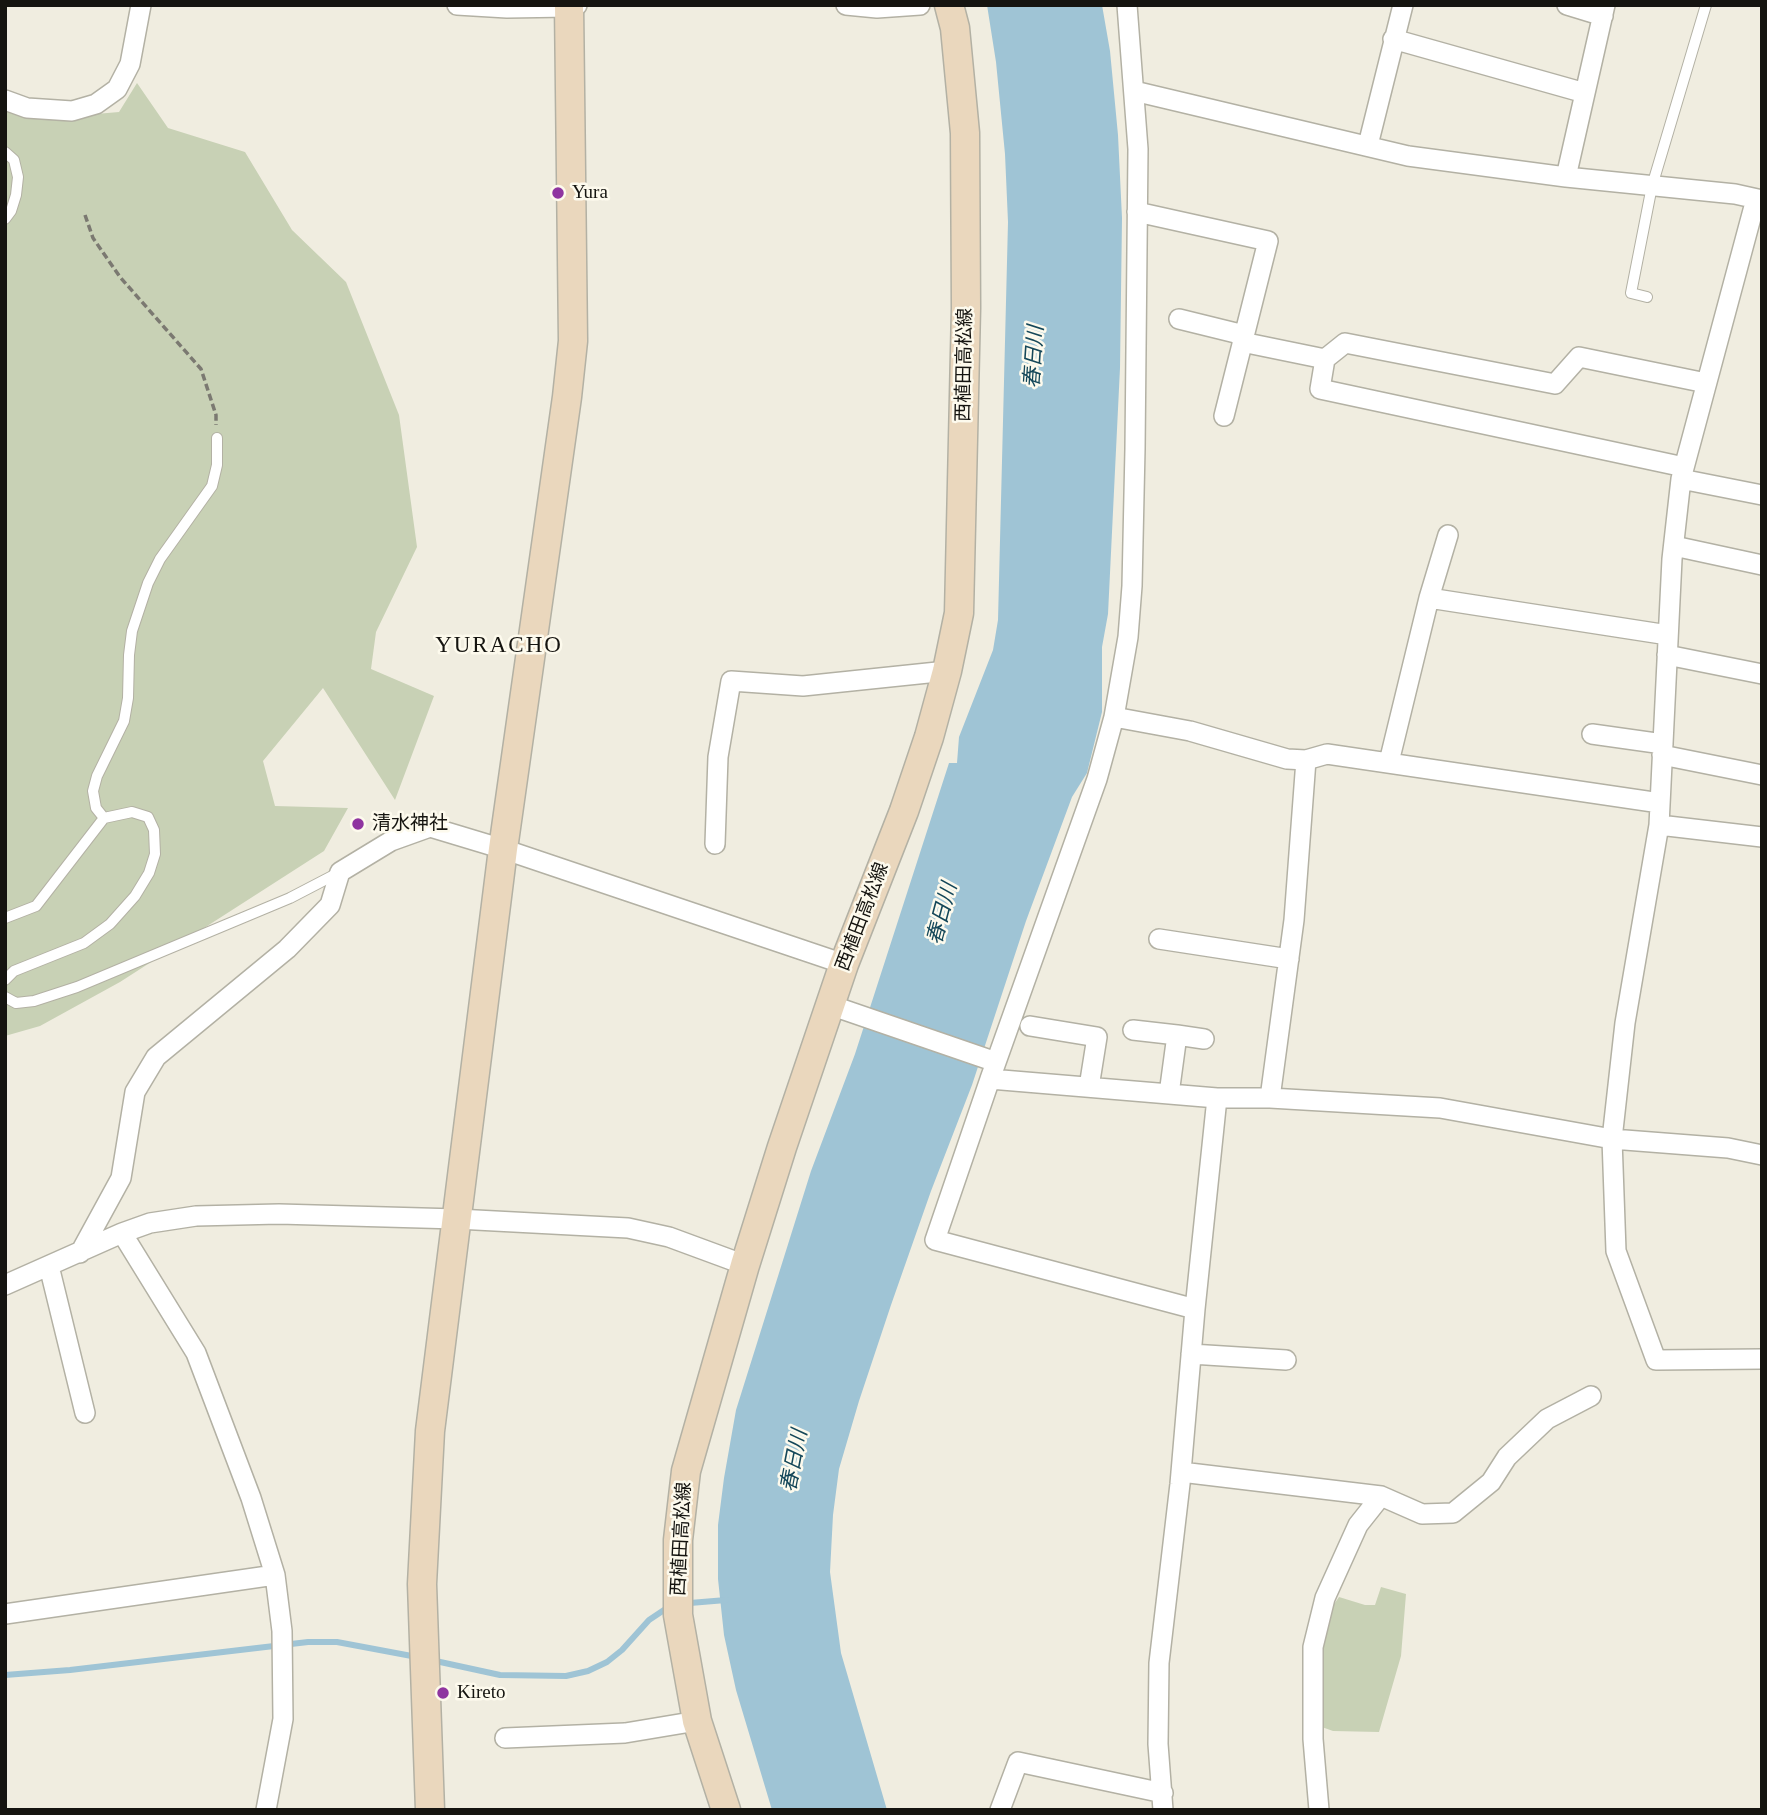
<!DOCTYPE html>
<meta charset="utf-8">
<style>
body{margin:0}
#map{position:relative;width:1767px;height:1815px;overflow:hidden;background:#f0ede0;font-family:"Times New Roman",serif}
canvas{display:block}
.frame{position:absolute;inset:0;border:7px solid #151410;pointer-events:none}
</style>
<div id="map">
<canvas width="1767" height="1815"></canvas>
<div class="frame"></div>
</div>
<script>
const g = document.querySelector('canvas').getContext('2d');
g.lineJoin = 'round';
function fillPath(path, color) { g.fillStyle = color; g.fill(path, 'evenodd'); }
const shape = rows => new Path2D(rows.map(r => 'M' + r).join(''));
function strokePath(path, color, width, dash) { g.strokeStyle = color; g.lineWidth = width; g.lineCap = dash ? 'butt' : 'round'; g.setLineDash(dash || []); g.stroke(path); }
function label(font, color, halo, rows, align = 'center') {
  g.font = font + ' "Times New Roman","Noto Sans JP",serif'; g.lineWidth = 5; g.setLineDash([]); g.textBaseline = 'middle'; g.strokeStyle = halo; g.fillStyle = color; for (const [text, x, y, turn = 0] of rows) {
    g.save(); g.translate(x, y); g.rotate((+turn || 0) * Math.PI / 180); g.textAlign = isNaN(turn) ? turn : align; if (halo) g.strokeText(text, 0, 0); g.fillText(text, 0, 0); g.restore();
  }
}
const green = shape([
 [137,83,168,128,245,152,292,230,346,282,399,415,417,547,376,632,371,669,434,696,395,800,323,688,263,761,275,806,348,808,324,851,120,982,40,1026,5,1036,5,89,61,117,119,112],
 [1381,1587,1406,1594,1401,1656,1379,1732,1333,1731,1319,1726,1318,1650,1325,1617,1339,1597,1365,1605,1375,1605]
]);
const water = shape([
 [987,5,1102,5,1110,51,1118,135,1122,218,1120,368,1108,614,1102,647,1102,712,1087,773,1072,797,1026,921,972,1085,931,1191,891,1305,859,1401,839,1469,833,1515,830,1572,841,1653,887,1810,772,1810,736,1690,724,1635,718,1579,718,1525,724,1478,736,1410,811,1171,855,1054,949,763,957,763,959,737,993,650,998,620,1008,222,1005,154,996,62]
]);
const stream = shape([
 [690,1603,726,1600],
 [431,1660,500,1675,566,1676,588,1671,607,1662,622,1650,649,1620,664,1610],
 [5,1675,70,1670,308,1642,337,1642,417,1657]
]);
const path = shape([
 [85,215,93,238,120,277,201,369,216,415,216,425]
]);
const lane = shape([
 [5,152,14,160,18,177,16,195,11,211,5,219],
 [1647,297,1631,293,1652,186,1706,5],
 [104,818,96,808,93,791,97,776,124,721,128,698,129,655,132,631,148,583,160,559,212,486,217,465,217,438],
 [5,918,36,906,104,818,132,812,148,817,154,830,155,854,149,873,135,896,110,924,84,943,14,971,5,980],
 [5,997,16,1003,34,1001,77,987,290,898,340,872]
]);
const street = shape([
 [457,5,507,8,569,7,577,5],
 [846,5,877,8,920,5],
 [1127,5,1138,149,1135,449,1132,586,1128,637,1114,717,1097,779,990,1079,1217,1098,1270,1098,1440,1108,1612,1139,1728,1148,1762,1155],
 [1567,5,1603,16],
 [1393,39,1585,93],
 [1134,91,1408,156,1566,177,1735,194,1762,200],
 [5,100,27,108,72,111,96,104,117,89,130,64,141,5],
 [1368,145,1403,5],
 [1566,177,1605,5],
 [1756,199,1681,479,1672,559,1659,825,1625,1023,1612,1139,1616,1251,1656,1360,1762,1359],
 [1137,212,1268,241,1224,416],
 [1179,319,1244,335],
 [1242,342,1325,359,1345,343,1555,384,1579,357,1706,383],
 [1325,359,1320,389,1684,467],
 [1681,479,1762,495],
 [1674,546,1762,565],
 [1429,598,1668,635],
 [1667,655,1762,674],
 [1114,717,1190,731,1287,759,1306,760,1327,754,1660,803],
 [1592,734,1663,744],
 [1662,755,1762,775],
 [1389,762,1429,598,1448,535],
 [1659,825,1762,837],
 [715,844,718,757,731,681,803,686,947,671],
 [1159,939,1289,959],
 [830,1005,996,1062],
 [1030,1026,1097,1037,1089,1087],
 [1133,1030,1177,1035,1169,1094],
 [1177,1035,1204,1039],
 [990,1079,935,1240,1195,1309],
 [1270,1098,1294,920,1306,760],
 [122,1233,196,1353,251,1498,275,1575,282,1631,283,1719,266,1810],
 [80,1253,121,1178,135,1092,156,1057,287,949,330,905,340,872,391,841,430,827,503,849,844,964],
 [49,1266,85,1413],
 [5,1285,122,1233,150,1223,196,1216,279,1214,457,1219,628,1228,669,1237,745,1265],
 [1191,1354,1286,1360],
 [1181,1472,1381,1496,1422,1514,1453,1513,1491,1482,1507,1457,1547,1419,1591,1396],
 [5,1614,275,1575],
 [505,1738,625,1733,697,1721],
 [1000,1810,1018,1762,1163,1793],
 [1163,1810,1158,1744,1159,1663,1180,1484,1195,1309,1217,1098],
 [1319,1810,1313,1739,1313,1647,1325,1598,1358,1525,1381,1496]
]);
const secondary = shape([
 [430,1810,422,1584,430,1431,503,849,567,397,573,341,569,5],
 [726,1810,697,1721,678,1615,678,1540,686,1471,745,1265,782,1147,844,964,904,811,929,737,947,671,959,613,966,308,965,133,955,28,949,5]
]);
const markers = [
 [558,193,7,"#8f35a0"],
 [358,824,7,"#8f35a0"],
 [443,1693,7,"#8f35a0"]
];
const poiNames = [
 ["Yura",572,193],
 ["清水神社",372,824],
 ["Kireto",457,1693]
];
const streetNames = [
 ["西植田高松線",965,365,-89],
 ["西植田高松線",863,917,-69],
 ["西植田高松線",682,1539,-87]
];
const waterNames = [
 ["春日川",1035,357,-86],
 ["春日川",943,914,-75],
 ["春日川",795,1461,-79]
];
const quarterNames = [
 ["YURACHO",499,646]
];
fillPath(green, '#c8d1b5');
fillPath(water, '#9fc4d5');
strokePath(stream, '#9fc4d5', 6);
strokePath(lane, '#b3b1a4', 12);
strokePath(street, '#b3b1a4', 22);
strokePath(secondary, '#b3b1a4', 31);
strokePath(path, '#7b7971', 3.5, [7, 3.5]);
strokePath(lane, '#fff', 10);
strokePath(street, '#fff', 19);
strokePath(secondary, '#ead7bd', 28);
for (const [x, y, r, color] of markers) { const dot = new Path2D(); dot.arc(x, y, r, 0, 2 * Math.PI); g.fillStyle = color; g.fill(dot); strokePath(dot, '#fdfaed', 2.5); }
label('19px', '#151410', '#fdfaed', poiNames, 'left');
label('19px', '#151410', '#fdfaed', streetNames);
label('italic 21px', '#144759', '#fdfaed', waterNames);
g.letterSpacing = '2px';
label('23px', '#151410', '#fdfaed', quarterNames);
g.letterSpacing = '0px';
</script>
